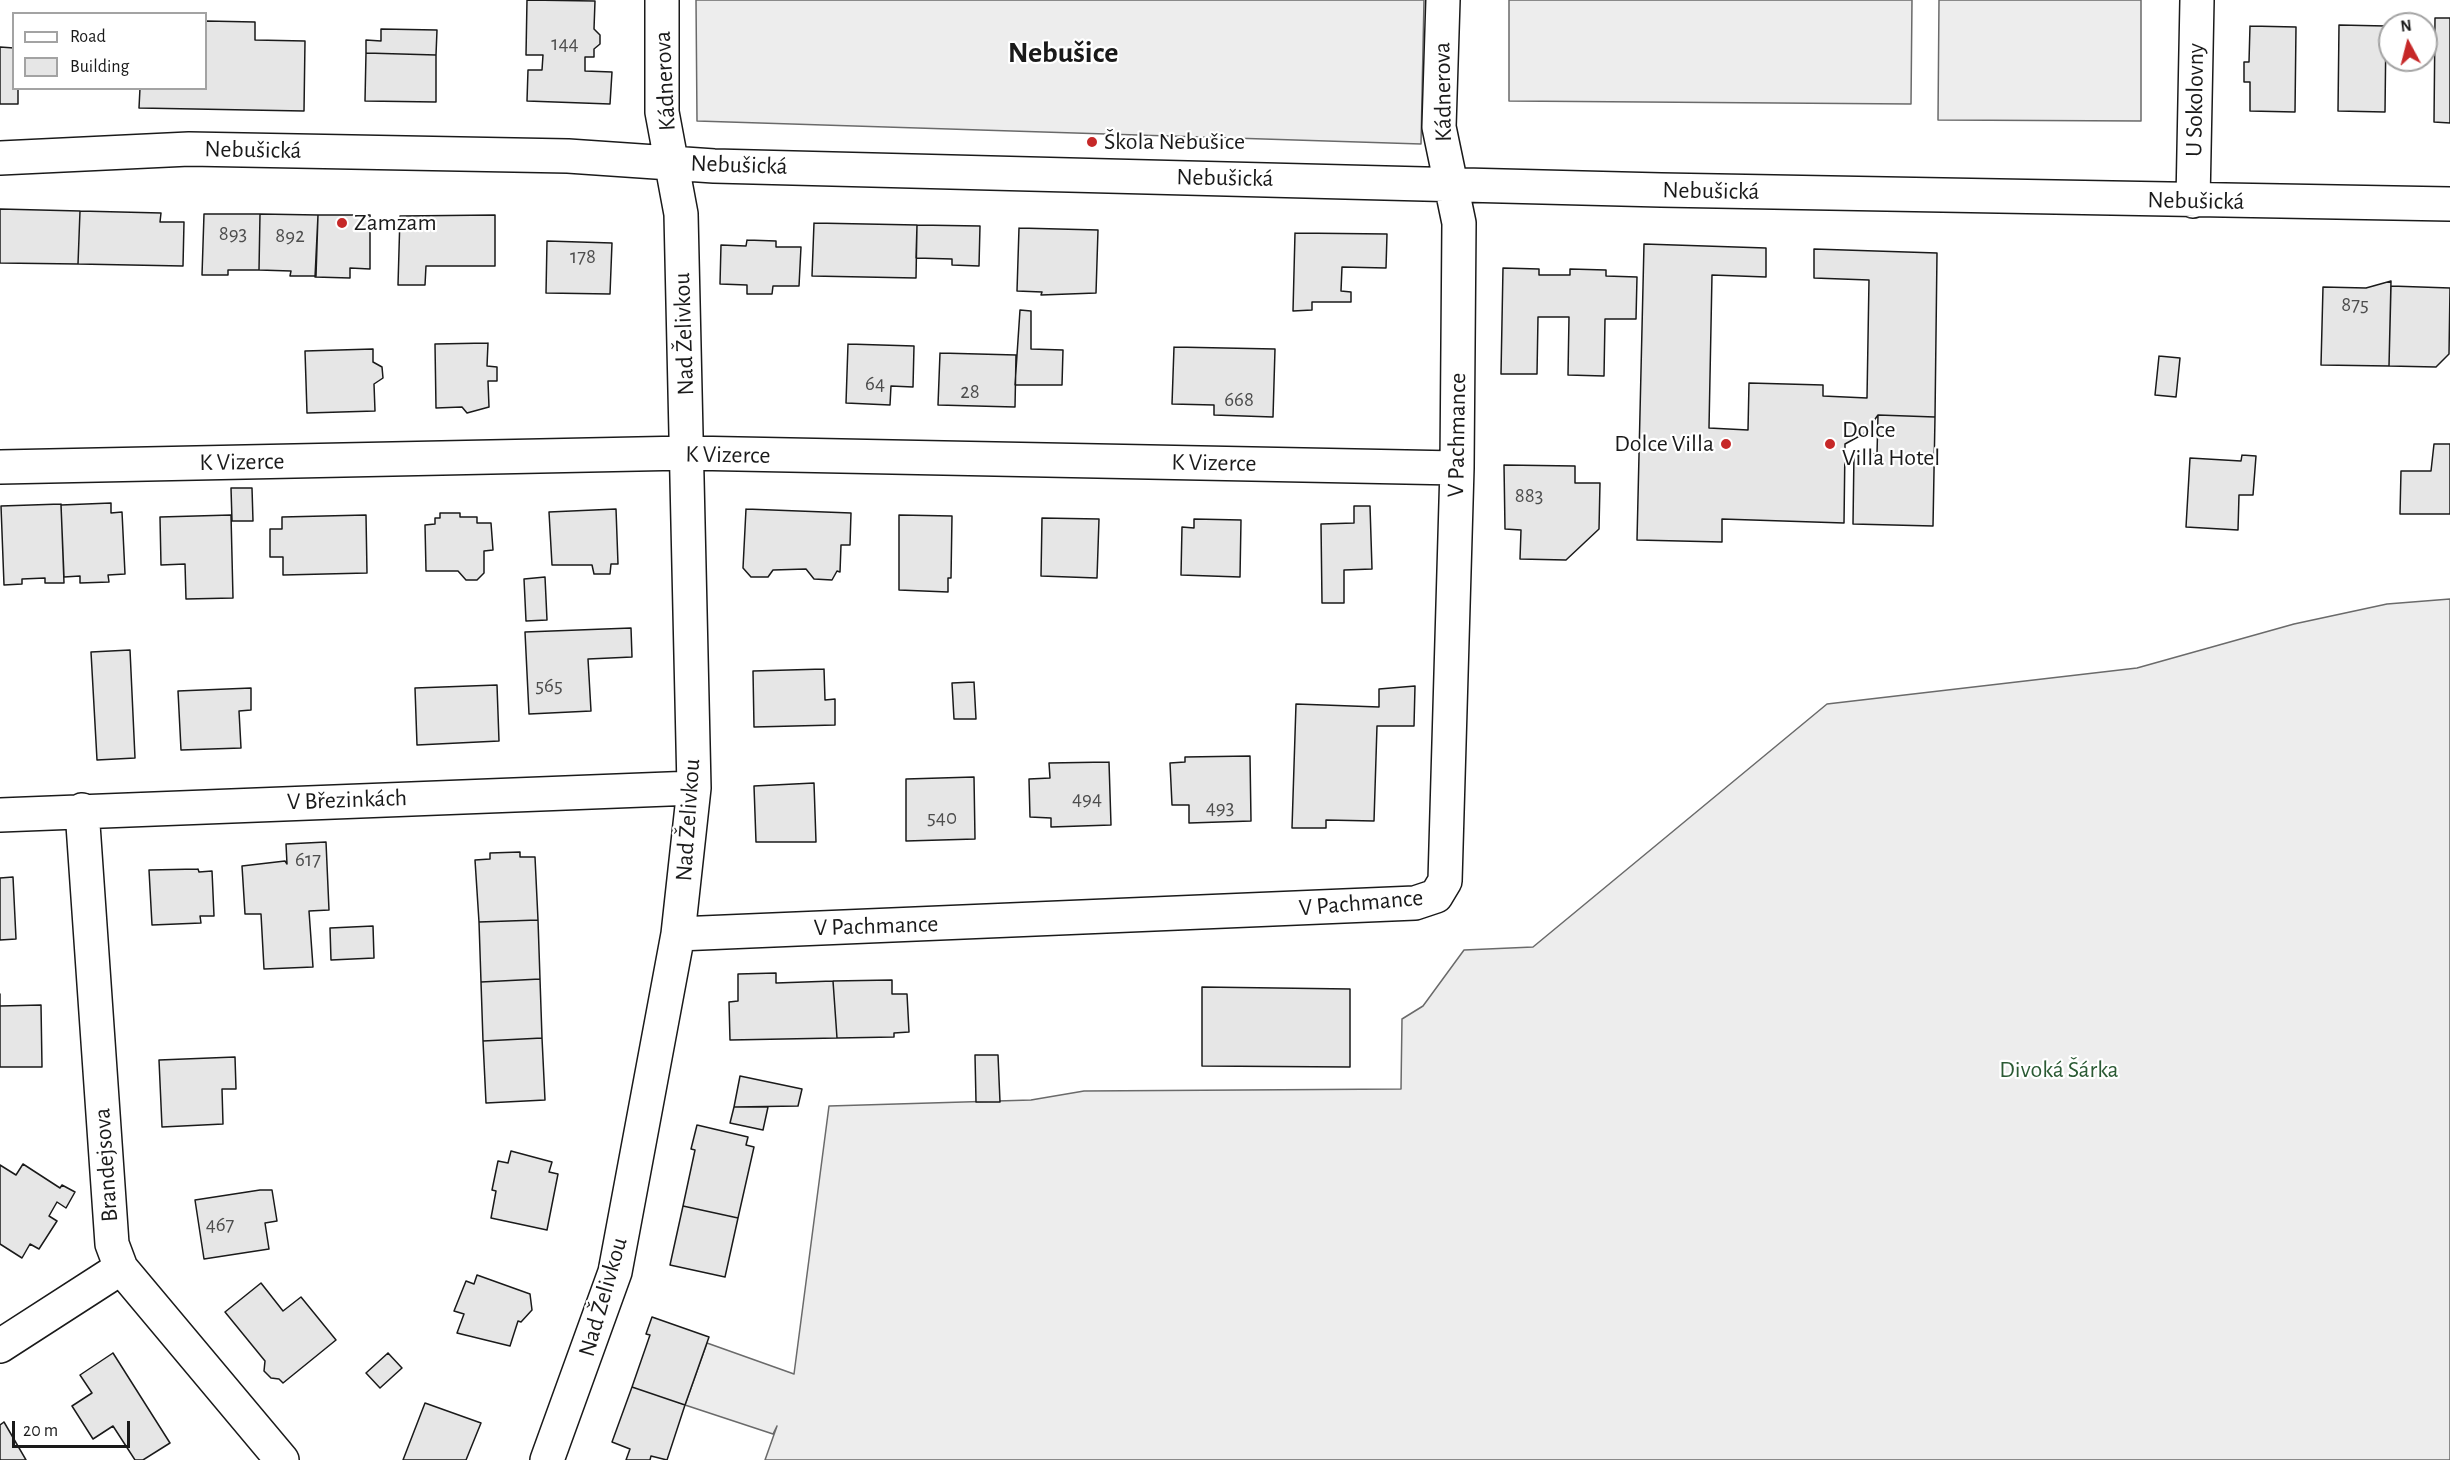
<!DOCTYPE html>
<meta charset="utf-8">
<style>
body{margin:0}
#map{position:relative;width:2450px;height:1460px;overflow:hidden;background:#fff;font-family:"Alegreya Sans",sans-serif}
canvas{display:block}
.legend{position:absolute;left:12px;top:12px;width:195px;height:78px;box-sizing:border-box;background:#fff;border:2px solid #a3a3a3;margin:0;padding:8px 10px;list-style:none;font-size:18px;color:#1a1a1a}
.legend li{display:flex;align-items:center;gap:12px;height:30px}
.legend b{width:30px;border:2px solid #a3a3a3}
.north{position:absolute;left:2378px;top:12px;width:60px;height:60px;box-sizing:border-box;background:#fff;border:2px solid #a3a3a3;border-radius:50%;rotate:353deg;font-size:16px;font-weight:700;line-height:24px;text-align:center;color:#1a1a1a}
.north::after{content:'';display:block;margin:auto;width:21px;height:27px;background:#c62828;clip-path:polygon(50% 0,100% 100%,50% 72%,0 100%)}
.scale{position:absolute;left:12px;top:1421px;width:118px;height:27px;box-sizing:border-box;border:3px solid #1a1a1a;border-top:0;padding-left:8px;font-size:18px;line-height:21px;white-space:nowrap;color:#1a1a1a;-webkit-text-stroke:4px #fff;paint-order:stroke}
</style>
<div id="map">
<canvas width="2450" height="1460"></canvas>
<ul class="legend">
<li><b style="height:8px;background:#fff"></b>Road</li>
<li><b style="height:16px;background:#e6e6e6"></b>Building</li>
</ul>
<div class="north">N</div>
<div class="scale">20 m</div>
</div>
<script>
const g = document.querySelector('canvas').getContext('2d');
g.lineJoin = 'round';
function fillPath(path, color) { g.fillStyle = color; g.fill(path, 'evenodd'); }
const shape = rows => new Path2D(rows.map(r => 'M' + r).join(''));
function strokePath(path, color, width, dash) { g.strokeStyle = color; g.lineWidth = width; g.lineCap = dash ? 'butt' : 'round'; g.setLineDash(dash || []); g.stroke(path); }
function label(font, color, halo, rows, align = 'center') {
  g.font = font + ' "Alegreya Sans",sans-serif'; g.lineWidth = 4.5; g.setLineDash([]); g.textBaseline = 'middle'; g.strokeStyle = halo; g.fillStyle = color; for (const [text, x, y, turn = 0] of rows) {
    g.save(); g.translate(x, y); g.rotate((+turn || 0) * Math.PI / 180); g.textAlign = isNaN(turn) ? turn : align; if (halo) g.strokeText(text, 0, 0); g.fillText(text, 0, 0); g.restore();
  }
}
const built = shape([
 [696,0,1424,0,1421,144,697,121,696,0],
 [1509,0,1912,0,1911,104,1509,101,1509,0],
 [1939,0,2141,0,2141,121,1938,120,1939,0],
 [2450,599,2450,1460,765,1460,777,1426,773,1434,685,1405,707,1343,794,1374,829,1106,1031,1100,1084,1091,1401,1089,1402,1019,1423,1006,1464,950,1533,947,1827,704,2137,668,2294,624,2387,604,2450,599]
]);
const building = shape([
 [527,0,595,1,594,29,600,35,600,44,594,49,594,57,585,57,585,71,612,72,610,104,527,101,528,70,542,70,543,55,526,55,527,0],
 [2435,18,2450,18,2450,123,2434,122,2435,18],
 [206,21,255,22,255,40,305,41,304,111,139,108,140,88,206,88,206,21],
 [2339,25,2386,26,2385,112,2338,111,2339,25],
 [2250,26,2296,27,2295,112,2250,111,2250,82,2244,82,2244,62,2249,62,2250,26],
 [381,29,437,30,436,55,366,53,366,40,381,41,381,29],
 [0,47,14,48,14,88,18,88,18,104,0,104,0,47],
 [366,53,436,55,436,102,365,101,366,53],
 [0,209,80,211,78,264,0,263,0,209],
 [80,211,161,213,160,222,184,222,183,266,78,264,80,211],
 [204,214,260,214,259,270,228,270,228,275,202,275,204,214],
 [260,214,318,215,316,276,290,276,291,271,259,270,260,214],
 [318,215,370,215,370,269,350,268,350,278,315,277,318,215],
 [495,215,495,266,426,266,425,285,398,285,400,216,495,215],
 [814,223,917,225,916,278,812,276,814,223],
 [917,225,980,226,979,266,952,265,952,259,916,258,917,225],
 [1019,228,1098,230,1096,293,1041,295,1042,292,1017,291,1019,228],
 [1295,233,1387,234,1386,268,1342,267,1341,291,1351,292,1351,302,1312,302,1312,310,1293,311,1295,233],
 [747,240,776,241,776,247,801,247,799,286,773,286,772,294,747,294,747,285,720,284,721,245,746,246,747,240],
 [547,241,612,243,610,294,546,293,547,241],
 [1644,244,1766,248,1766,277,1712,275,1709,428,1748,430,1749,383,1823,385,1823,396,1867,398,1869,280,1814,278,1814,249,1937,253,1935,417,1878,415,1865,433,1845,444,1844,523,1722,519,1722,542,1637,540,1644,244],
 [1503,268,1539,269,1539,275,1570,275,1570,269,1606,270,1606,276,1637,277,1636,319,1605,319,1604,376,1568,375,1569,317,1538,317,1537,374,1501,374,1503,268],
 [2391,281,2389,366,2321,365,2323,287,2366,288,2391,281],
 [2391,286,2450,288,2449,354,2436,367,2389,366,2391,286],
 [1020,310,1031,311,1031,349,1063,350,1062,385,1015,385,1020,310],
 [488,343,487,366,497,367,497,381,488,381,489,407,467,413,462,407,436,408,435,344,488,343],
 [848,344,914,346,913,387,891,386,890,405,846,403,848,344],
 [1174,347,1275,349,1273,417,1214,415,1214,405,1172,404,1174,347],
 [373,349,373,362,382,367,383,378,374,384,375,411,307,413,305,351,373,349],
 [940,353,1016,355,1015,407,938,405,940,353],
 [2159,356,2180,358,2176,397,2155,395,2159,356],
 [1878,415,1935,417,1933,526,1853,524,1854,452,1877,454,1878,415],
 [2434,444,2450,444,2450,514,2400,514,2401,471,2431,471,2434,444],
 [2242,455,2256,456,2253,495,2239,495,2238,530,2186,527,2190,458,2241,461,2242,455],
 [1504,465,1575,466,1575,483,1600,483,1599,529,1566,560,1520,559,1521,530,1505,529,1504,465],
 [231,488,252,488,253,521,232,521,231,488],
 [111,503,111,513,122,512,125,574,108,575,109,582,80,583,80,576,64,577,61,505,111,503],
 [61,504,64,583,45,583,45,578,22,579,22,584,4,585,1,506,61,504],
 [1354,506,1370,506,1372,569,1344,570,1344,603,1322,603,1321,524,1354,523,1354,506],
 [616,509,618,564,611,564,610,574,594,574,592,565,552,565,549,512,616,509],
 [746,509,851,513,850,545,841,545,840,572,837,571,832,580,814,579,806,569,773,570,768,577,751,577,743,568,746,509],
 [440,513,460,513,460,517,477,517,477,523,491,523,493,550,484,551,484,573,477,580,466,580,458,571,426,571,425,525,435,524,435,518,440,518,440,513],
 [231,515,233,598,186,599,185,564,161,565,160,517,231,515],
 [366,515,367,573,283,575,283,557,270,557,270,529,282,529,282,517,366,515],
 [899,515,952,516,951,578,948,578,948,592,899,590,899,515],
 [1042,518,1099,519,1097,578,1041,576,1042,518],
 [1194,519,1241,520,1240,577,1181,575,1182,527,1194,528,1194,519],
 [545,577,547,620,526,621,524,579,545,577],
 [631,628,632,657,588,659,591,711,529,714,525,632,631,628],
 [130,650,135,758,97,760,91,652,130,650],
 [824,669,825,700,835,699,835,725,754,727,753,671,824,669],
 [974,682,976,719,954,719,952,683,974,682],
 [497,685,499,741,417,745,415,688,497,685],
 [1415,686,1414,726,1377,726,1374,821,1326,820,1326,828,1292,828,1296,704,1379,707,1379,689,1415,686],
 [251,688,251,710,239,711,241,748,181,750,178,691,251,688],
 [1250,756,1251,821,1189,823,1189,805,1172,805,1170,763,1185,762,1185,757,1250,756],
 [1109,762,1111,825,1051,827,1051,818,1030,817,1029,779,1050,778,1049,763,1109,762],
 [974,777,975,839,906,841,906,779,974,777],
 [814,783,816,842,756,842,754,786,814,783],
 [326,842,329,910,309,911,313,967,264,969,261,914,245,914,242,866,285,861,287,864,286,844,326,842],
 [520,852,520,857,535,857,538,920,479,922,475,860,490,859,490,853,520,852],
 [198,869,199,872,212,871,214,916,200,916,201,923,152,925,149,870,198,869],
 [13,877,16,939,0,940,0,878,13,877],
 [538,920,540,979,481,982,479,922,538,920],
 [373,926,374,958,331,960,330,928,373,926],
 [776,973,776,983,833,981,837,1038,730,1040,729,1002,738,1001,738,974,776,973],
 [540,979,542,1038,483,1041,481,982,540,979],
 [892,980,892,994,907,994,909,1032,894,1033,894,1037,837,1038,833,981,892,980],
 [1202,987,1350,989,1350,1067,1202,1066,1202,987],
 [0,994,0,1006,41,1005,42,1067,0,1067,0,994],
 [542,1038,545,1100,486,1103,483,1041,542,1038],
 [975,1055,998,1055,1000,1102,976,1102,975,1055],
 [235,1057,236,1089,222,1089,223,1124,162,1127,159,1060,235,1057],
 [740,1076,802,1089,798,1106,734,1107,740,1076],
 [734,1107,768,1107,763,1130,730,1123,734,1107],
 [697,1125,748,1137,746,1145,754,1147,738,1218,683,1206,695,1150,691,1149,697,1125],
 [511,1151,552,1162,549,1172,558,1174,547,1230,491,1218,496,1191,492,1190,498,1161,508,1163,511,1151],
 [23,1164,60,1188,62,1185,75,1192,66,1208,57,1202,49,1216,57,1221,39,1249,30,1244,22,1258,0,1244,0,1165,16,1175,23,1164],
 [260,1190,272,1190,277,1221,265,1223,269,1249,204,1259,195,1200,260,1190],
 [683,1206,738,1218,725,1277,670,1265,683,1206],
 [477,1275,530,1294,532,1310,521,1322,518,1321,510,1346,457,1333,464,1314,454,1311,466,1281,474,1284,477,1275],
 [261,1283,283,1311,301,1297,336,1340,283,1383,279,1379,271,1378,264,1371,265,1361,225,1312,261,1283],
 [652,1317,709,1337,685,1405,632,1387,650,1335,646,1334,652,1317],
 [113,1353,170,1443,143,1460,135,1460,113,1426,93,1439,72,1406,92,1393,80,1375,113,1353],
 [388,1353,402,1368,380,1388,366,1373,388,1353],
 [632,1387,685,1405,667,1460,651,1456,650,1460,626,1460,630,1449,612,1442,632,1387],
 [425,1403,481,1423,466,1460,403,1460,425,1403],
 [4,1422,26,1460,0,1460,0,1425,4,1422]
]);
const minor = shape([
 [0,158,189,149,568,156,714,166,1661,190,2450,204],
 [2193,201,2197,0],
 [0,467,687,453,1457,468],
 [82,810,112,1244,121,1268,282,1460],
 [0,815,694,788],
 [678,934,1415,903,1436,896,1445,881,1457,468,1459,223,1439,127,1443,0],
 [0,1346,121,1268],
 [547,1460,615,1272,678,934,694,788,681,214,662,112,662,0]
]);
const markers = [
 [1092,142,6,"#c62828"],
 [342,223,6,"#c62828"],
 [1726,444,6,"#c62828"],
 [1830,444,6,"#c62828"]
];
const numberNames = [
 ["144",565,44],
 ["893",233,234],
 ["892",290,236],
 ["178",583,257],
 ["875",2355,305],
 ["64",875,384],
 ["28",970,392],
 ["668",1239,400],
 ["883",1529,496],
 ["565",549,686],
 ["494",1087,799],
 ["493",1220,808],
 ["540",942,818],
 ["617",308,860],
 ["467",220,1225]
];
const streetNames = [
 ["Kádnerova",665,81,-93],
 ["Kádnerova",1443,92,-91],
 ["U Sokolovny",2195,100,-89],
 ["Nebušická",253,150,1],
 ["Nebušická",739,165,2],
 ["Nebušická",1225,178,1],
 ["Nebušická",1711,191,1],
 ["Nebušická",2196,201,1],
 ["Nad Želivkou",684,334,-92],
 ["V Pachmance",1457,435,-89],
 ["K Vizerce",728,455,1],
 ["K Vizerce",242,462,-1],
 ["K Vizerce",1214,463,1],
 ["V Březinkách",347,800,-2],
 ["Nad Želivkou",688,820,-86],
 ["V Pachmance",1361,903,-5],
 ["V Pachmance",876,926,-2],
 ["Brandejsova",106,1165,-94],
 ["Nad Želivkou",603,1297,-74]
];
const poiNames = [
 ["Škola Nebušice",1104,142],
 ["Zamzam",354,223],
 ["Dolce",1842,430],
 ["Villa Hotel",1842,458],
 ["Dolce Villa",1714,444,"right"]
];
const parkNames = [
 ["Divoká Šárka",2059,1070]
];
const districtNames = [
 ["Nebušice",1063,53]
];
fillPath(built, '#ededed');
strokePath(built, '#6a6a6a', 1.5);
fillPath(building, '#e6e6e6');
strokePath(building, '#1a1a1a', 1.5);
strokePath(minor, '#1a1a1a', 36);
strokePath(minor, '#fff', 33);
for (const [x, y, r, color] of markers) { const dot = new Path2D(); dot.arc(x, y, r, 0, 2 * Math.PI); g.fillStyle = color; g.fill(dot); strokePath(dot, '#fff', 2); }
label('21px', '#4d4d4d', null, numberNames);
label('24px', '#1a1a1a', '#fff', streetNames);
label('24px', '#1a1a1a', '#fff', poiNames, 'left');
label('24px', '#2b5a34', '#fff', parkNames);
label('bold 30px', '#1a1a1a', '#fff', districtNames);
</script>
